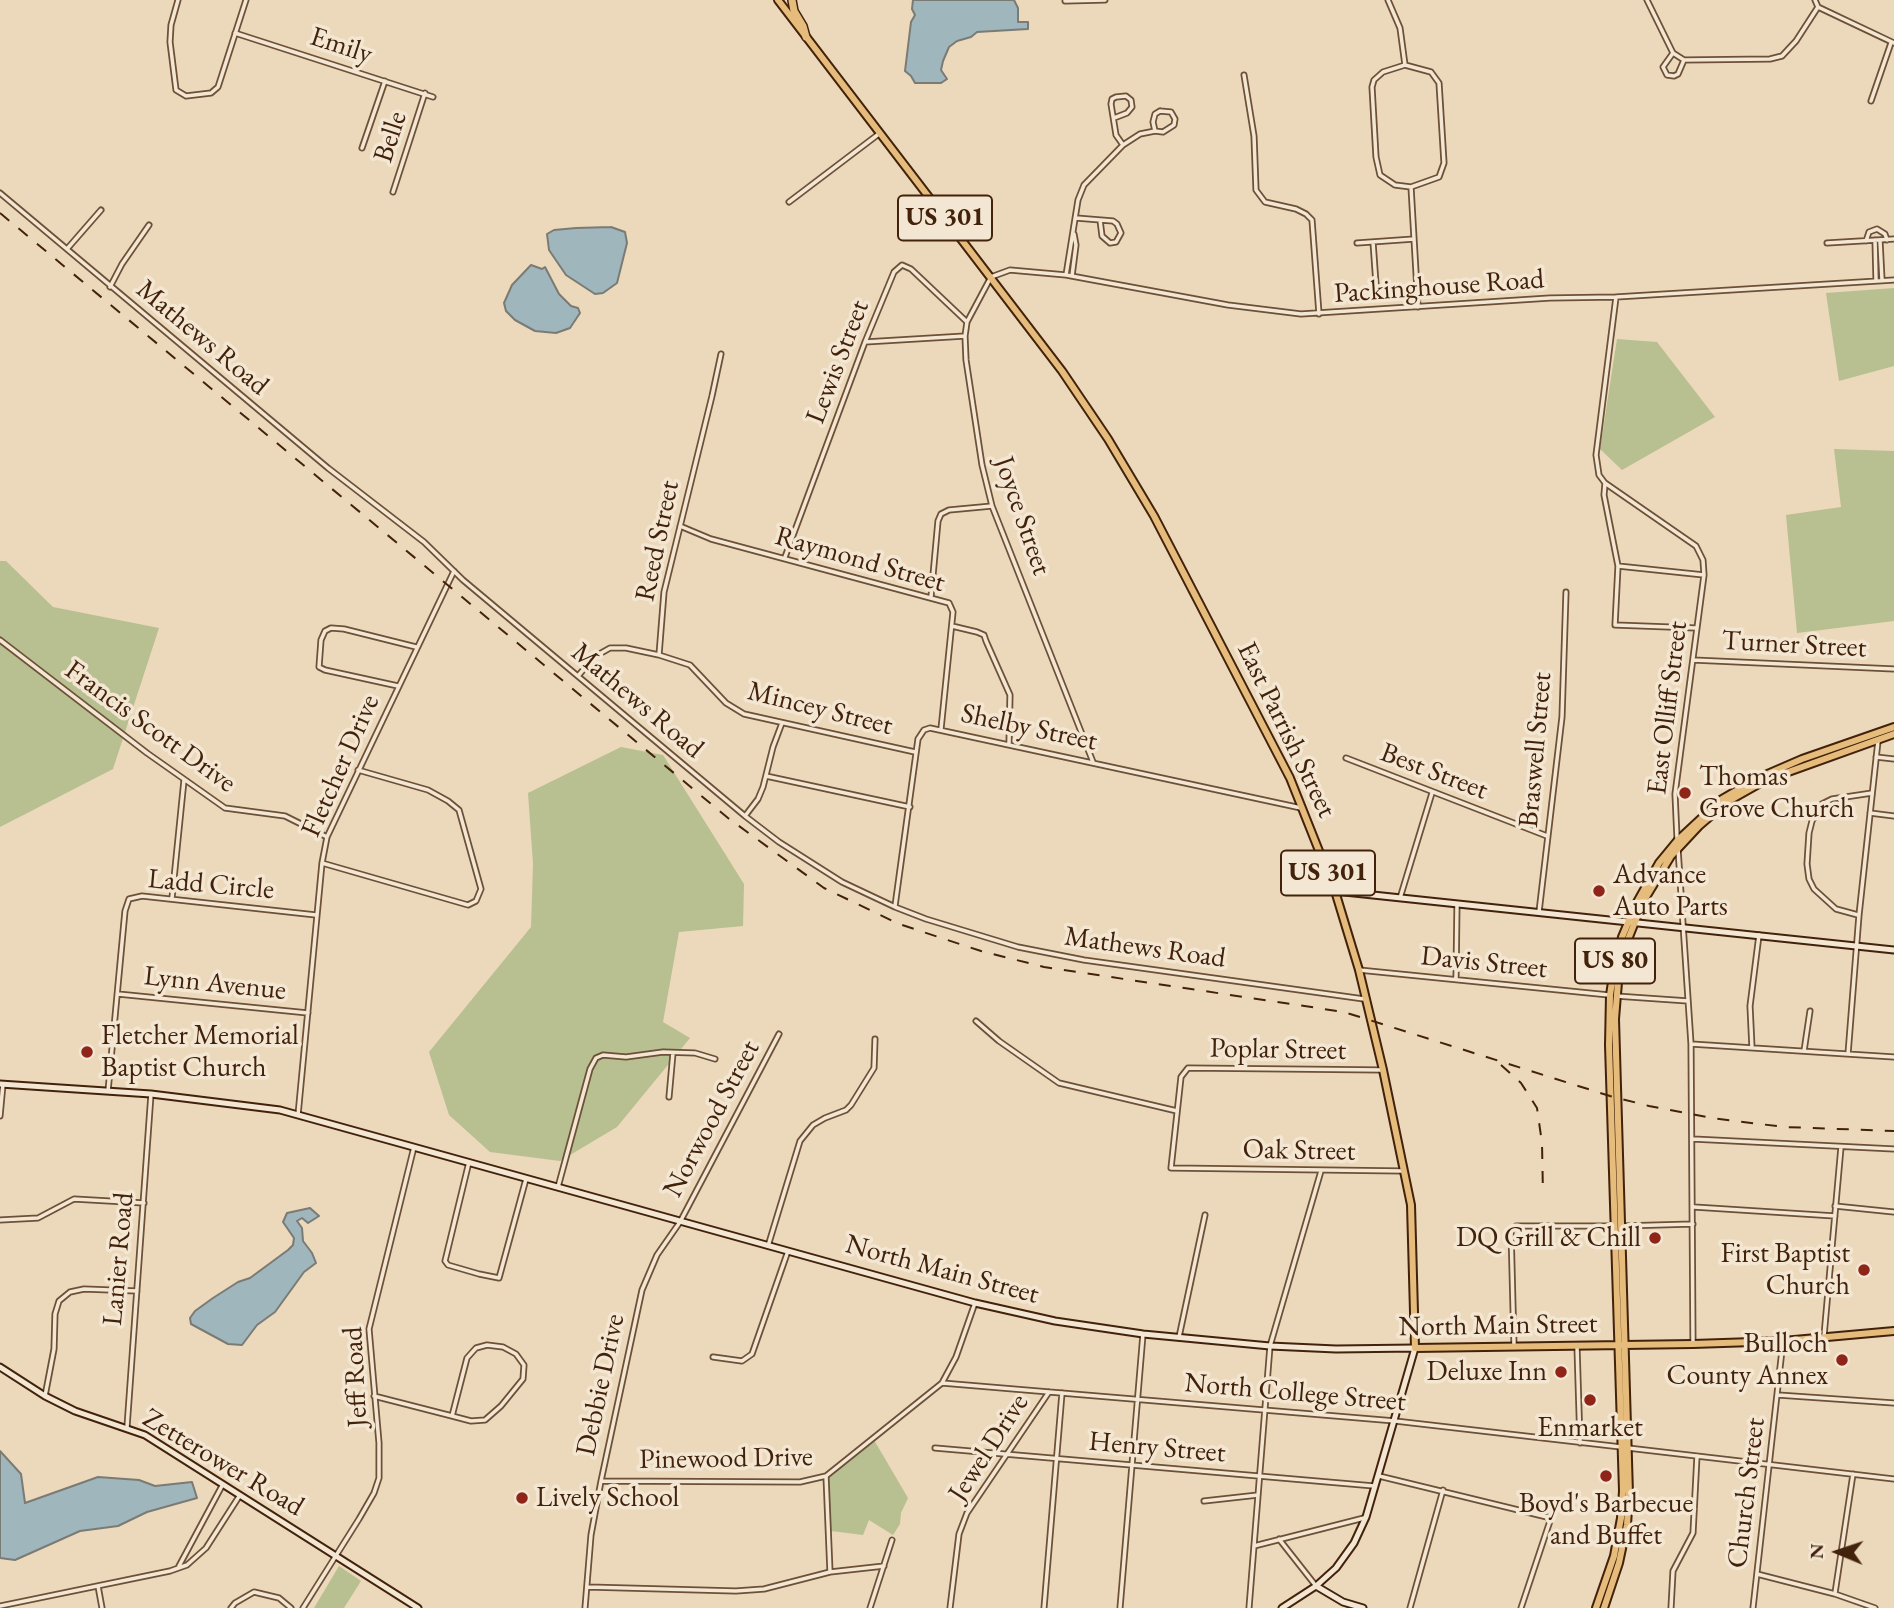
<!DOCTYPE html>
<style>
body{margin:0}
#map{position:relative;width:1894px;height:1608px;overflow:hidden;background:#ecd8ba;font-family:"EB Garamond",serif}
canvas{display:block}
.north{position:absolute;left:1803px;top:1517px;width:70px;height:70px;-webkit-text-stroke:5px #f3e6d2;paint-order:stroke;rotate:272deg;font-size:19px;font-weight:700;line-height:28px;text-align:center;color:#42220b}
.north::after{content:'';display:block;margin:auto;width:24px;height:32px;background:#42220b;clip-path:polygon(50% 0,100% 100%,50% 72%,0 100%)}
</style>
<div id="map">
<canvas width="1894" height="1608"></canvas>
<div class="north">N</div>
</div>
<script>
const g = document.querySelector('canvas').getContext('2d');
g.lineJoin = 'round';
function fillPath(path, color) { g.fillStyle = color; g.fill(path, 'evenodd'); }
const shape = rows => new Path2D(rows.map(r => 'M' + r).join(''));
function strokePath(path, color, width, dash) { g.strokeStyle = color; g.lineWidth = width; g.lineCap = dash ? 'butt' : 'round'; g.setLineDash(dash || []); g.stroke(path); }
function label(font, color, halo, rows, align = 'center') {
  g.font = font + ' "EB Garamond",serif'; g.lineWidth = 7; g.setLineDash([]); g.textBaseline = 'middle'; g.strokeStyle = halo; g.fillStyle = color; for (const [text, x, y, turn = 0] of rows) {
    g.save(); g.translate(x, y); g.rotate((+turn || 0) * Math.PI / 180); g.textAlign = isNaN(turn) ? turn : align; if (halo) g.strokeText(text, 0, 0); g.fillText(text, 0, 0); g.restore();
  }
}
const green = shape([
 [1894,288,1894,366,1839,381,1826,293],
 [1617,339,1657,342,1715,417,1622,470,1600,449],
 [1834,449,1894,451,1894,621,1797,633,1786,515,1841,507],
 [0,561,6,561,53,607,159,628,113,769,0,827],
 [621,747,663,755,744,884,743,926,679,932,663,1022,690,1038,617,1127,560,1161,490,1152,449,1115,429,1052,531,927,533,864,528,793],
 [874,1440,908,1498,901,1513,900,1524,893,1535,869,1520,863,1535,831,1531,828,1477],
 [339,1566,361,1581,344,1608,314,1608]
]);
const water = shape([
 [913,0,1014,0,1018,8,1018,22,1028,22,1028,29,977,32,971,37,957,41,949,47,943,61,941,70,947,79,941,83,915,83,911,76,905,71,911,22,915,15,912,9,913,0],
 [611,227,625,232,627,243,617,283,603,293,595,294,566,275,549,250,547,234,554,230,576,228,611,227],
 [531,265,542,269,545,267,559,294,571,306,578,308,580,313,570,328,556,333,535,331,515,320,506,311,504,303,512,285,531,265],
 [310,1208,319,1216,308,1223,302,1218,297,1221,302,1228,303,1241,312,1253,316,1263,304,1272,275,1312,257,1325,242,1345,228,1344,191,1324,190,1318,195,1311,213,1298,238,1282,250,1278,288,1250,293,1245,294,1238,283,1222,287,1213,310,1208],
 [0,1451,21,1474,25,1503,98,1477,139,1480,155,1486,192,1482,197,1498,147,1512,118,1526,80,1531,15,1560,0,1558,0,1451]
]);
const street = shape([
 [178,0,171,25,170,42,176,90,186,96,211,93,218,87,246,0],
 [1388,0,1400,28,1405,65],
 [1647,0,1673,53,1684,60,1770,59,1782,56,1796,41,1818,7],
 [1815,0,1818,7,1894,43],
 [1065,1,1105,0],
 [235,33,433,97],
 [1673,53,1663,67,1667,75,1674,76,1678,74,1684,60],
 [1405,65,1431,72,1439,83,1444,163,1439,177,1411,187,1395,185,1380,175,1376,157,1372,87,1374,80,1383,72,1405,65],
 [1244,75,1254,136,1256,190,1265,202,1296,209,1306,214,1312,220,1319,314],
 [1871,101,1891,43],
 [1160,111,1171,112,1175,119,1174,125,1163,132,1155,131,1153,122,1155,114,1160,111],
 [1114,118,1127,113,1132,107,1131,100,1126,96,1116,97,1112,99,1111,104,1116,135,1123,145],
 [362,148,385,81],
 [1411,187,1418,307],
 [393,192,425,93],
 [0,193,328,468,424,542,463,580,745,816,779,842,842,882,895,907,926,919,1018,947,1084,960,1364,999],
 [789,202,880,133],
 [1076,218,1113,221,1117,224,1121,233,1116,242,1110,243,1102,236,1100,220],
 [1875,240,1876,280],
 [1866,241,1869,232,1877,229,1885,234,1887,240],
 [1880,241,1882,280],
 [1373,242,1377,298],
 [1357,243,1414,239],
 [1827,243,1894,239],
 [67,249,101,210],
 [1066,275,1078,200,1084,185,1123,145,1140,134,1155,131],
 [1072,276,1076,245,1074,234],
 [110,287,122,264,149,225],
 [1616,297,1596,455,1599,475,1605,483,1696,546,1703,560,1704,575,1675,794,1677,838],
 [865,342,965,336],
 [1605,483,1604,495,1618,566,1615,625,1696,628],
 [680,526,711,539,949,603,953,612,941,729],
 [785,557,865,342,894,272,902,265,911,269,967,322],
 [1618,566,1704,575],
 [931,597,938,521,941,514,949,510,992,506],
 [952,626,977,632,984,635,986,641,1010,695,1009,744],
 [0,640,147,753,225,808,285,816,327,837],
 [659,655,664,592,712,396,721,354],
 [1693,660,1894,669],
 [578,676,594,657,610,648,626,648,659,655,690,665,726,703,744,714,915,752],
 [398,686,325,670,319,667,321,640,325,631,331,628,344,629,416,647],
 [1876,757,1894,759],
 [1346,758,1547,836],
 [1093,762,992,506,982,465,966,360,965,336,967,322,991,277,1010,270,1066,275,1228,305,1301,314,1550,298,1616,297,1894,280],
 [766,776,910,807],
 [1870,813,1894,816],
 [745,816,758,799,763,787,773,747,782,723],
 [1678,849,1691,1044,1693,1344],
 [322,863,468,905,476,901,481,889,459,810,448,801,428,790,358,770],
 [172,898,184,780],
 [1400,898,1432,793],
 [895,906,918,739,924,730,930,728,1301,808],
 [1539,912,1562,717,1566,592],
 [1858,915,1836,909,1814,889,1809,879,1807,864,1809,833,1812,821,1822,804,1832,799,1872,793],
 [1359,970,1609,995],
 [1456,979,1457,904],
 [118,994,308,1013],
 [1616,996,1688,1001],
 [976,1021,999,1041,1059,1083,1177,1111],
 [1691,1044,1894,1057],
 [1752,1048,1750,1006,1759,935],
 [1804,1051,1810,1011],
 [1848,1054,1859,915,1878,741],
 [1383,1070,1188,1068,1181,1077,1171,1168,1403,1171],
 [108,1091,125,911,129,899,142,896,316,915],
 [669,1097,673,1053],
 [298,1115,322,863,327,837,454,571],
 [0,1116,3,1084],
 [1693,1139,1894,1149],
 [469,1162,445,1261,448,1265,479,1274,499,1278,526,1179],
 [558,1187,590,1069,596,1058,603,1055,626,1057,663,1052,695,1053,715,1059],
 [1835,1206,1894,1212],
 [1694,1207,1835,1216],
 [0,1220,38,1218,74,1199,144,1203],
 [1622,1226,1693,1224],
 [768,1246,800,1141,813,1125,825,1118,846,1110,851,1105,874,1068,875,1039],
 [1824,1336,1841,1147],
 [1179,1337,1205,1215],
 [487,1345,503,1347,516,1354,524,1365,523,1379,501,1406,485,1420,471,1421,452,1416,467,1358,476,1348,487,1345],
 [1514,1345,1511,1230,1516,1226,1614,1226],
 [1577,1347,1580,1443],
 [713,1357,742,1361,752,1354,788,1251],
 [942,1383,1395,1421,1621,1447],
 [1778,1395,1894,1403],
 [45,1396,54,1349,55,1314,59,1301,70,1292,84,1289,137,1291],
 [374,1396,452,1416],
 [127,1427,151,1094],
 [935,1448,1374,1486],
 [1628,1448,1894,1479],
 [826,1476,830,1572],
 [1379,1476,1547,1517,1550,1521,1521,1608],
 [601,1481,800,1482,826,1476,942,1383,956,1357,975,1303],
 [1204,1501,1258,1495],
 [1279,1539,1316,1586],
 [1254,1546,1364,1518],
 [179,1566,223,1484],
 [1757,1574,1835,1594,1875,1608],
 [98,1586,102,1608],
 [588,1587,736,1591,764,1589,830,1572,884,1566],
 [1835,1593,1853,1474],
 [0,1606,170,1571,187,1565,206,1548,240,1495],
 [231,1608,235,1603,254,1592,279,1598,291,1608],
 [303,1608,359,1519,374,1493,379,1478,379,1443,369,1329,414,1147],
 [585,1608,591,1535,601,1481,642,1290,657,1255,680,1222,779,1034],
 [870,1608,892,1540],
 [950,1608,959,1534,967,1513,1049,1392],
 [1044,1608,1062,1393],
 [1120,1608,1143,1334],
 [1249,1608,1270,1346,1321,1171],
 [1410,1608,1443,1490],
 [1671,1608,1673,1571,1693,1533,1697,1456],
 [1753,1608,1783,1341]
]);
const secondary = shape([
 [1335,891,1894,950],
 [0,1084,151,1094,280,1110,975,1303,1055,1321,1143,1334,1270,1346,1336,1349,1415,1348,1366,1517,1354,1543,1336,1568,1316,1586,1282,1608],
 [0,1367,45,1396,75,1411,145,1435,418,1608],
 [1316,1586,1343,1602,1363,1608]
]);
const primary = shape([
 [778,0,1062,371,1108,439,1154,516,1290,778,1335,891,1359,970,1383,1070,1411,1205,1415,1348,1693,1344,1783,1341,1894,1331],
 [1596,1608,1614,1556,1621,1518,1623,1491,1609,1045,1610,995,1614,969,1622,937,1636,904,1659,863,1678,840,1722,799,1758,778,1802,759,1894,727],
 [1604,1608,1619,1563,1627,1525,1629,1494,1615,1019,1619,970,1625,947,1643,902,1671,856,1699,826,1727,802,1766,780,1894,734]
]);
const highway = shape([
 [792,0,794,11,803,26,806,37]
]);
const rail = shape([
 [0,213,728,818,824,888,899,924,981,951,1044,967,1344,1012,1610,1096,1649,1106,1712,1118,1784,1127,1894,1131],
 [1501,1065,1521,1083,1537,1108,1542,1143,1543,1195]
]);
const markers = [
 [1685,793,7,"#8f2418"],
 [1599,891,7,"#8f2418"],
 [87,1052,7,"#8f2418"],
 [1655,1238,7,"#8f2418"],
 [1864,1270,7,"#8f2418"],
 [1842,1360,7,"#8f2418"],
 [1561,1372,7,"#8f2418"],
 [1590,1400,7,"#8f2418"],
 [1606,1476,7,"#8f2418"],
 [522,1498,7,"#8f2418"]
];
const shields = [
 [945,218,94],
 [1328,873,94],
 [1615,961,80]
];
const shieldNames = [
 ["US 301",945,218],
 ["US 301",1328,873],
 ["US 80",1615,961]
];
const streetNames = [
 ["Emily",341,46,18],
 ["Belle",391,137,-72],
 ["Packinghouse Road",1439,287,-4],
 ["Mathews Road",202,338,40],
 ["Lewis Street",838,362,-69],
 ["Joyce Street",1022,516,71],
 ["Reed Street",658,541,-78],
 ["Raymond Street",860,560,16],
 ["Turner Street",1794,645,3],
 ["Mathews Road",637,701,40],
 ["East Olliff Street",1668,708,-83],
 ["Mincey Street",820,709,14],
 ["Francis Scott Drive",150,727,36],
 ["Shelby Street",1029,728,12],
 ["East Parrish Street",1286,730,64],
 ["Braswell Street",1536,750,-85],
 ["Fletcher Drive",341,766,-66],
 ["Best Street",1434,772,21],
 ["Ladd Circle",211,885,5],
 ["Mathews Road",1145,948,8],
 ["Davis Street",1484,963,6],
 ["Lynn Avenue",215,984,6],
 ["Poplar Street",1278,1050,1],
 ["Norwood Street",712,1119,-62],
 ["Oak Street",1299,1151,1],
 ["Lanier Road",119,1259,-85],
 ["North Main Street",942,1270,15],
 ["North Main Street",1498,1326,-1],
 ["Jeff Road",356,1377,-93],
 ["Debbie Drive",601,1385,-78],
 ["North College Street",1295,1393,5],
 ["Jewel Drive",989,1448,-57],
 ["Henry Street",1157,1448,5],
 ["Pinewood Drive",726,1459,-1],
 ["Zetterower Road",223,1463,31],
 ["Church Street",1747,1493,-83]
];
const poiNames = [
 ["Thomas",1699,777],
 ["Grove Church",1699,809],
 ["Advance",1613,875],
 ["Auto Parts",1613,907],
 ["Fletcher Memorial",101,1036],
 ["Baptist Church",101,1068],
 ["DQ Grill & Chill",1641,1238,"right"],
 ["First Baptist",1850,1254,"right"],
 ["Church",1850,1286,"right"],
 ["Bulloch",1828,1344,"right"],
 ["County Annex",1828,1376,"right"],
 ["Deluxe Inn",1547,1372,"right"],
 ["Enmarket",1590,1428,"center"],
 ["Lively School",536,1498],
 ["Boyd's Barbecue",1606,1504,"center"],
 ["and Buffet",1606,1536,"center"]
];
fillPath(green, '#b8bf90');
fillPath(water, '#9fb6bc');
strokePath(water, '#7a7b75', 2);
strokePath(street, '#6c5037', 7);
strokePath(secondary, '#42220b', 9);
strokePath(primary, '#42220b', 10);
strokePath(highway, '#42220b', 10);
strokePath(street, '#f3e6d2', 3.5);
strokePath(secondary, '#f3e6d2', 5);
strokePath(primary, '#e6bc7d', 6);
strokePath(highway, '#e6bc7d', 7);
strokePath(rail, '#42220b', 2, [12, 12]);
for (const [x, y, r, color] of markers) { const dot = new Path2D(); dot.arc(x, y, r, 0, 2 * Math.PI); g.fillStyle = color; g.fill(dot); strokePath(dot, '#f3e6d2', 2.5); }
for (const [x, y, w] of shields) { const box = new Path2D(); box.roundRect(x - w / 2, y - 22.5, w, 45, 5); g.fillStyle = '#f3e6d2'; g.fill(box); strokePath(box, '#42220b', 2); }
label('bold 26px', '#42220b', null, shieldNames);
label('28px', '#42220b', '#f3e6d2', streetNames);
label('28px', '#42220b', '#f3e6d2', poiNames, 'left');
</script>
